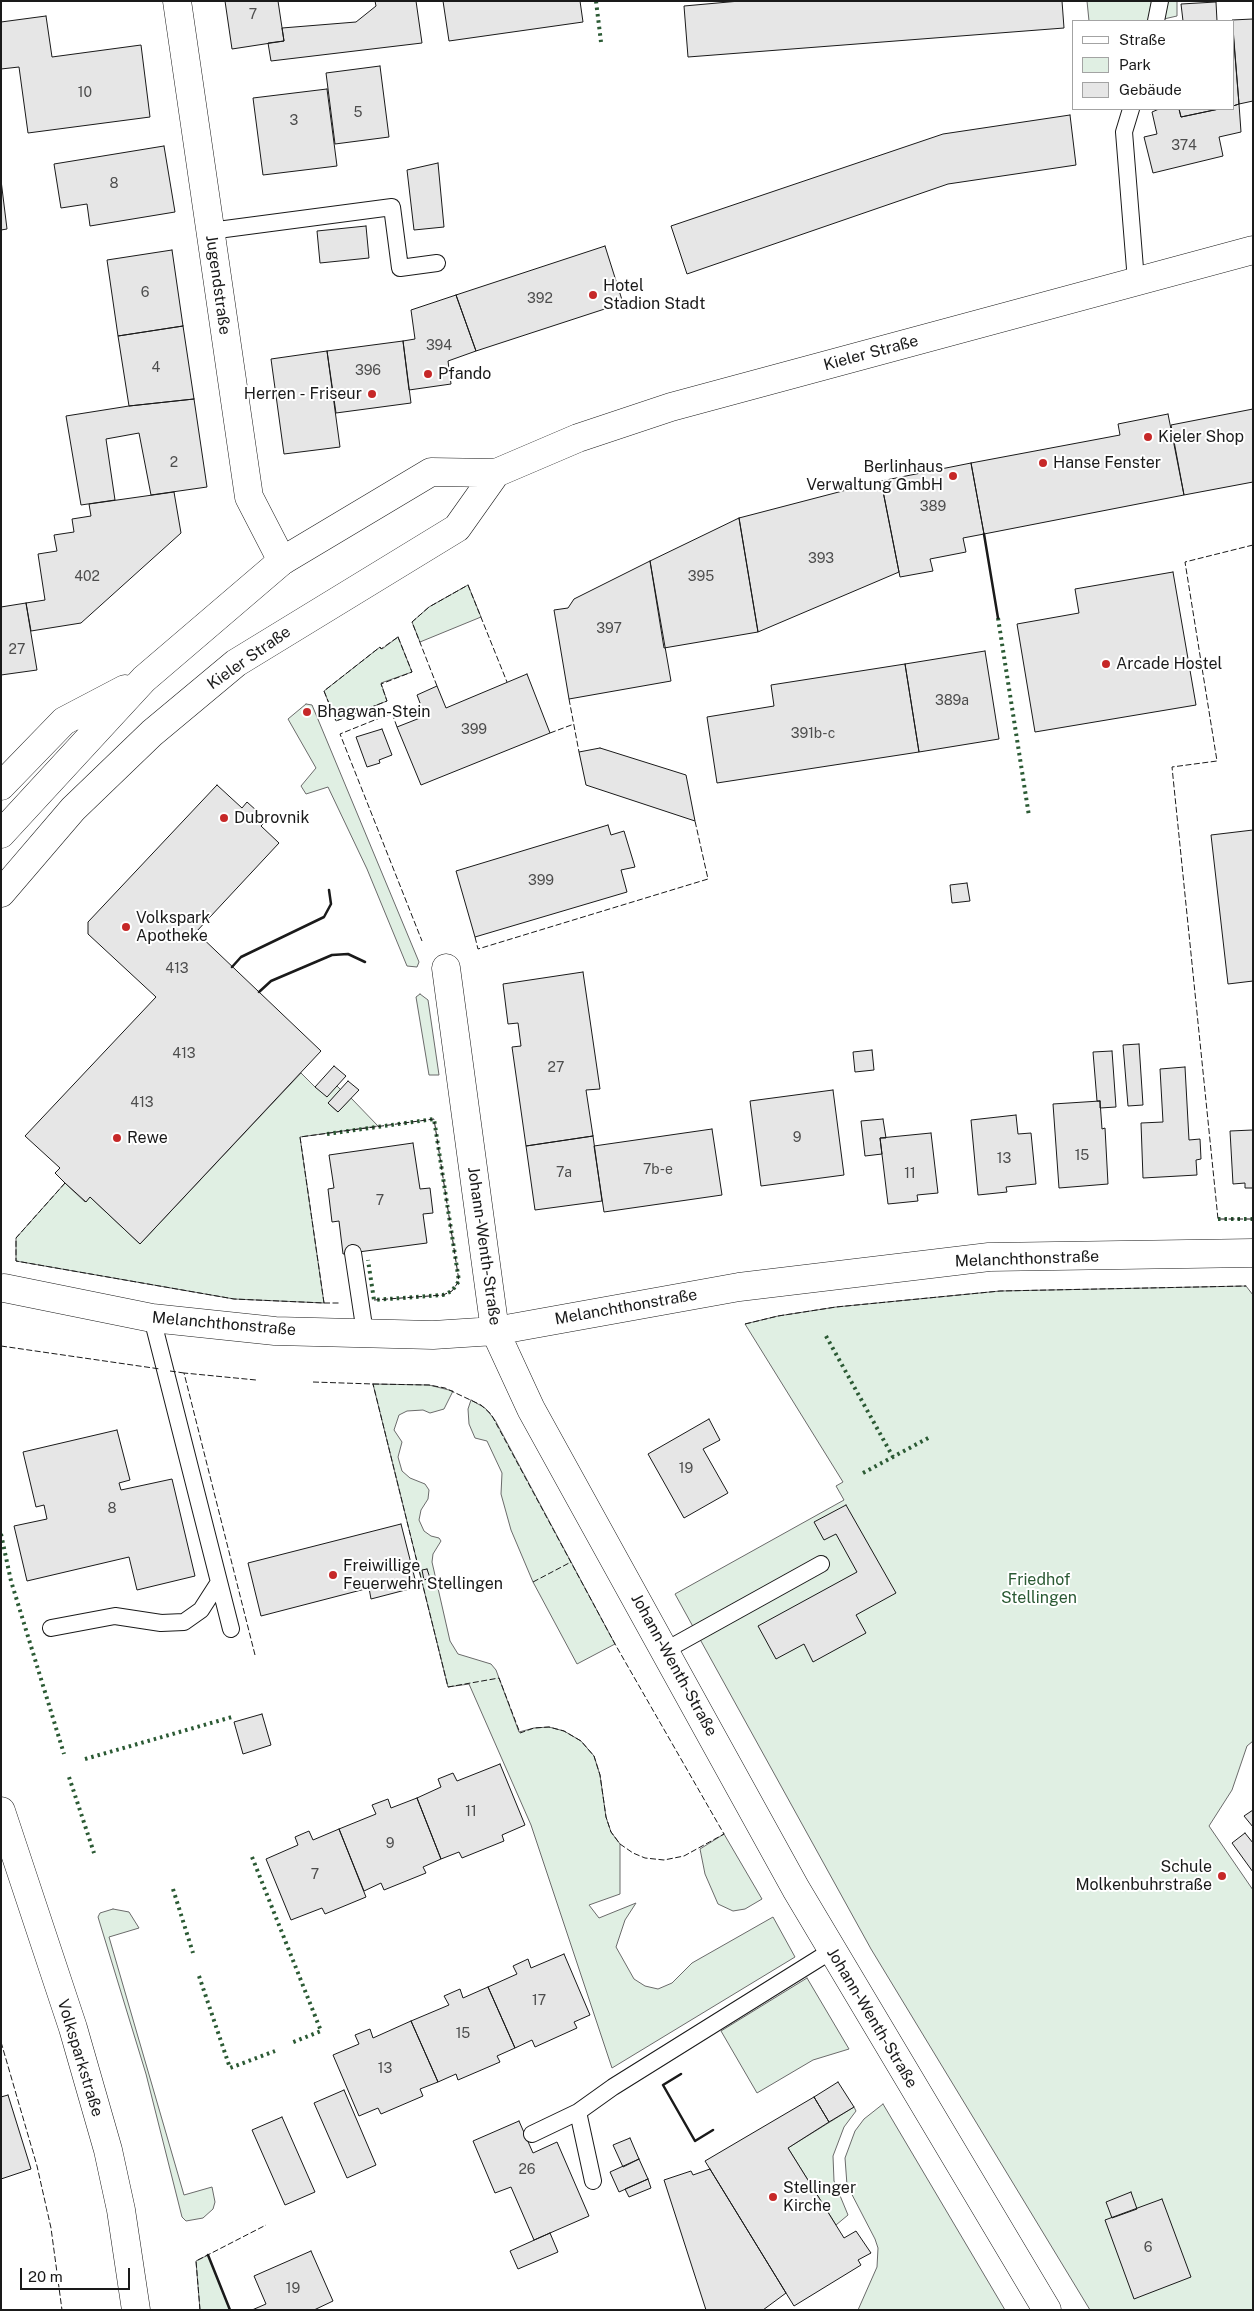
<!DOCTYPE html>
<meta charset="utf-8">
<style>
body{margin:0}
#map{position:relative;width:1254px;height:2311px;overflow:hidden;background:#fff;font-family:"Public Sans",sans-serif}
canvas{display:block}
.frame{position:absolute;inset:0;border:2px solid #1a1a1a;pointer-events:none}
.legend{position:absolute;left:1072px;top:20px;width:162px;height:90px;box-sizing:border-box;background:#fff;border:1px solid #a3a3a3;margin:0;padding:6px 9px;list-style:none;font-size:15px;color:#1a1a1a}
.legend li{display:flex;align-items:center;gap:10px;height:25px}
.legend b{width:25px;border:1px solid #a3a3a3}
.scale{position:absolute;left:20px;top:2268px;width:110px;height:22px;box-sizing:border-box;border:2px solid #1a1a1a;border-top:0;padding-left:6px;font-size:15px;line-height:18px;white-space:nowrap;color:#1a1a1a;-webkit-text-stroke:4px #fff;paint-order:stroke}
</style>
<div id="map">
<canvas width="1254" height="2311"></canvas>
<div class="frame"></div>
<ul class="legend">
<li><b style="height:6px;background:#fff"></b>Straße</li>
<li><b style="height:14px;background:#e0efe3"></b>Park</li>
<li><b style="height:14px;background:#e6e6e6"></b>Gebäude</li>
</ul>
<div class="scale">20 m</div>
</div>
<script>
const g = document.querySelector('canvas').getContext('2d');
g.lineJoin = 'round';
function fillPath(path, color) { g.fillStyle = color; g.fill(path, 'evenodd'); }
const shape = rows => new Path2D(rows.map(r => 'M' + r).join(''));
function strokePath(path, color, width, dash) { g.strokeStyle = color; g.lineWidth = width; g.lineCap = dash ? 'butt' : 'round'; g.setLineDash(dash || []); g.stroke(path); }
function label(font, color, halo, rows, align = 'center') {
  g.font = font + ' "Public Sans",sans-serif'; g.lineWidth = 4; g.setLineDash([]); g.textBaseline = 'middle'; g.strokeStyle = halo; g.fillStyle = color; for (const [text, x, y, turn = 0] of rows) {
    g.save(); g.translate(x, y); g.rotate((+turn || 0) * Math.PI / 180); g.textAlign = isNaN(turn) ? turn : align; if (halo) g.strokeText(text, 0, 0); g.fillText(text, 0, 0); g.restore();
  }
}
const green = shape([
 [1087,1,1177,1,1177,16,1155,21,1089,21,1087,1],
 [468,585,481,617,420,642,412,622,429,607,468,585],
 [398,637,412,672,381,683,387,701,336,721,324,691,380,647,382,649,398,637],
 [306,704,312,705,419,962,417,967,407,966,367,869,328,787,306,794,301,786,316,768,288,719,306,704],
 [420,994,428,1000,439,1075,429,1075,416,997,420,994],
 [301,1073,315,1087,337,1086,341,1090,328,1103,338,1112,351,1098,378,1126,300,1137,324,1303,234,1299,16,1261,16,1238,65,1183,85,1202,90,1197,140,1244,301,1073],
 [1246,1286,1253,1295,1253,1741,1247,1746,1232,1790,1209,1826,1253,1890,1253,2310,1090,2310,871,1949,675,1594,844,1500,836,1486,843,1482,745,1324,778,1316,836,1307,1000,1291,1246,1286],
 [373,1384,429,1385,453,1391,444,1409,430,1413,423,1410,407,1411,399,1415,394,1430,402,1442,398,1457,402,1471,410,1478,425,1484,429,1490,428,1499,421,1510,419,1520,424,1531,431,1536,439,1538,441,1541,433,1554,432,1562,450,1641,458,1654,491,1664,496,1670,519,1732,534,1728,549,1727,564,1731,581,1741,594,1756,600,1775,606,1817,611,1832,620,1844,620,1894,589,1905,599,1918,636,1903,625,1920,616,1947,634,1979,645,1986,658,1989,672,1983,692,1963,773,1917,795,1957,612,2068,531,1825,469,1684,448,1687,373,1384],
 [471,1400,485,1408,495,1420,615,1644,577,1664,533,1582,511,1530,501,1494,502,1473,487,1441,475,1438,469,1424,468,1409,471,1400],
 [724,1834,762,1899,745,1909,733,1911,718,1904,705,1874,700,1849,724,1834],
 [113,1909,129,1912,139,1928,109,1937,184,2195,212,2187,215,2202,213,2209,203,2218,186,2221,182,2217,146,2074,98,1917,100,1913,113,1909],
 [807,1978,849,2049,813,2060,757,2093,721,2031,807,1978],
 [883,2104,1005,2310,858,2310,877,2267,878,2248,875,2239,847,2185,845,2158,855,2131,864,2119,883,2104],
 [854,2107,856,2111,844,2127,833,2156,834,2181,848,2215,836,2225,788,2148,854,2107],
 [208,2255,230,2310,200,2310,196,2261,208,2255]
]);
const building = shape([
 [225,1,278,1,284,41,232,49,225,1],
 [375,1,416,1,422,43,271,61,268,43,284,41,282,28,356,22,376,6,375,1],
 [443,1,580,1,583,22,449,41,443,1],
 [740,1,1062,1,1064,28,688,57,684,6,740,1],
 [1216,2,1217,21,1183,21,1181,4,1216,2],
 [46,16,52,57,141,45,150,117,28,133,19,67,1,69,1,22,46,16],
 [1253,19,1253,101,1239,104,1232,20,1253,19],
 [1233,28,1239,104,1233,106,1233,28],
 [380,66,389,137,335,144,326,73,380,66],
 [327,89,337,166,263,175,253,98,327,89],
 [1239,104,1241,132,1219,137,1223,156,1153,173,1144,137,1157,134,1152,112,1159,109,1179,109,1181,117,1219,109,1233,109,1233,106,1239,104],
 [1179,109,1219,109,1181,117,1179,109],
 [1070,115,1076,165,948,184,687,274,671,226,943,134,1070,115],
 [164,146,175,212,90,226,87,204,61,208,54,164,164,146],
 [438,163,444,227,414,230,407,170,438,163],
 [1,180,7,229,1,230,1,180],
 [366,226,369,258,320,263,317,231,366,226],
 [605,246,623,303,476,351,456,295,605,246],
 [172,250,183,326,118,336,107,260,172,250],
 [456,295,476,351,448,361,451,384,409,390,403,341,415,339,411,310,456,295],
 [183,326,194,399,129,406,118,336,183,326],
 [403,341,411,403,336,413,327,351,403,341],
 [327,351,340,447,284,454,271,359,327,351],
 [194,399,207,487,151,495,139,433,106,439,115,500,81,505,66,416,129,406,194,399],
 [1253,409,1253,482,1184,495,1171,425,1253,409],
 [1168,414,1184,495,984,534,971,463,1120,435,1118,424,1168,414],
 [971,463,984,534,963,538,966,552,930,559,933,571,900,577,881,481,971,463],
 [881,481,899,572,758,632,739,518,881,481],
 [174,492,181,533,81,623,31,631,26,603,45,600,38,554,57,551,54,535,74,532,72,519,91,516,89,504,174,492],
 [739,518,758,632,664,648,650,561,739,518],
 [650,561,671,681,569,699,554,610,568,608,574,599,650,561],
 [1173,572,1196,705,1035,732,1017,624,1079,613,1075,589,1173,572],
 [26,603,37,670,1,675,1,607,26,603],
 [985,651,999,739,919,752,905,664,985,651],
 [905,664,919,752,717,783,707,717,774,706,771,685,905,664],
 [527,674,550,733,421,785,397,727,425,716,417,695,437,686,446,708,527,674],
 [382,729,392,755,379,760,380,763,367,767,356,737,382,729],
 [600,748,686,775,695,821,586,785,579,752,600,748],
 [217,785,242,808,247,802,267,820,261,826,279,843,196,932,321,1051,140,1244,90,1197,86,1202,65,1183,55,1173,60,1168,25,1136,156,997,88,934,88,922,217,785],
 [608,825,611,835,624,831,635,867,621,870,627,892,475,937,456,871,608,825],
 [1253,830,1253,981,1228,984,1211,835,1253,830],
 [967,883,970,901,952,903,950,885,967,883],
 [583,972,600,1089,586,1090,593,1136,526,1146,512,1047,521,1046,518,1023,508,1024,503,984,583,972],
 [1139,1044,1143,1105,1128,1106,1123,1045,1139,1044],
 [872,1050,874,1070,855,1072,853,1052,872,1050],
 [1112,1051,1116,1107,1100,1108,1100,1101,1097,1101,1093,1052,1112,1051],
 [334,1066,346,1076,327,1097,315,1087,334,1066],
 [1185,1067,1189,1140,1200,1139,1201,1159,1196,1160,1197,1175,1143,1178,1141,1123,1163,1122,1160,1069,1185,1067],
 [348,1081,359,1090,338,1112,328,1103,348,1081],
 [833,1090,844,1175,761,1186,750,1101,833,1090],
 [1100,1101,1102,1129,1105,1128,1108,1184,1059,1188,1053,1104,1100,1101],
 [1016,1115,1018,1134,1031,1133,1036,1184,1006,1187,1007,1192,978,1195,971,1120,1016,1115],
 [883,1119,886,1138,880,1138,882,1154,865,1156,861,1121,883,1119],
 [712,1129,722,1195,604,1212,594,1146,712,1129],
 [1253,1130,1253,1188,1245,1188,1245,1183,1233,1184,1230,1131,1253,1130],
 [931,1133,938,1193,917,1195,918,1201,888,1204,880,1138,931,1133],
 [593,1136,602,1201,535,1210,526,1146,593,1136],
 [413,1143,420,1189,430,1188,433,1213,423,1214,427,1243,343,1254,339,1221,332,1222,328,1189,334,1188,329,1155,413,1143],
 [709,1419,720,1440,703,1449,728,1493,684,1518,648,1454,709,1419],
 [117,1430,130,1480,119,1483,121,1490,172,1479,195,1576,137,1590,129,1557,27,1581,14,1526,47,1519,44,1505,36,1507,23,1452,117,1430],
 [846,1505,896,1593,856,1615,866,1633,813,1662,804,1644,776,1659,758,1626,857,1572,836,1534,824,1540,814,1522,846,1505],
 [401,1524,417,1587,371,1599,369,1588,261,1616,248,1563,401,1524],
 [427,1569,430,1578,424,1580,422,1570,427,1569],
 [262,1714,271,1745,243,1754,234,1722,262,1714],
 [500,1764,525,1825,502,1835,504,1841,462,1858,459,1852,441,1859,417,1798,441,1787,438,1779,453,1773,457,1781,500,1764],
 [417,1798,441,1859,423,1867,426,1873,384,1890,381,1883,364,1891,339,1829,376,1814,372,1805,388,1799,391,1808,417,1798],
 [1253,1810,1253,1827,1244,1816,1253,1810],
 [339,1829,366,1897,325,1914,322,1908,291,1920,266,1859,298,1845,295,1837,309,1831,313,1840,339,1829],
 [1245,1833,1253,1843,1253,1872,1232,1843,1245,1833],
 [564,1954,590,2015,574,2022,577,2028,535,2047,532,2040,515,2048,488,1987,517,1974,513,1966,528,1959,531,1968,564,1954],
 [488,1987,515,2048,497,2056,500,2062,458,2080,456,2074,438,2082,411,2021,449,2005,444,1996,460,1989,463,1998,488,1987],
 [411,2021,438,2082,420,2089,423,2096,381,2114,378,2108,359,2116,333,2055,359,2044,355,2035,370,2029,373,2038,411,2021],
 [838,2082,854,2107,829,2122,814,2097,838,2082],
 [344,2090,376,2165,347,2178,314,2103,344,2090],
 [8,2095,31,2169,1,2179,1,2097,8,2095],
 [814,2097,829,2122,788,2148,844,2238,856,2231,871,2253,858,2260,861,2265,794,2306,705,2161,814,2097],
 [282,2117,315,2192,285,2205,252,2130,282,2117],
 [519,2121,533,2153,557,2142,589,2216,534,2240,511,2187,495,2193,473,2141,519,2121],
 [630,2138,639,2159,623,2167,613,2145,630,2138],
 [639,2159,648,2179,619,2192,610,2172,639,2159],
 [710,2169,786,2293,763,2310,706,2310,664,2180,691,2171,693,2175,710,2169],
 [648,2179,651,2188,629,2197,625,2189,648,2179],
 [1131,2192,1137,2209,1112,2218,1106,2202,1131,2192],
 [1162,2199,1191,2277,1134,2299,1105,2220,1162,2199],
 [550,2233,558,2252,518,2269,510,2251,550,2233],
 [311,2251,333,2301,314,2310,252,2310,266,2304,254,2276,311,2251]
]);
const lane = shape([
 [1156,21,1160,1],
 [1131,109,1124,132,1136,281],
 [210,231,392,207,400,268,437,263],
 [353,1253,365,1333],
 [152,1318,231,1629],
 [51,1628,115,1616,161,1623,184,1622,201,1610,219,1582],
 [666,1650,821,1564],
 [578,2112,593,2181],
 [532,2134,578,2112,613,2087,831,1951]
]);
const street = shape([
 [177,1,249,497,282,561],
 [446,968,495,1331,531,1409,796,1889,1047,2310],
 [4,1288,152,1318,275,1331,433,1335,495,1331,739,1287,989,1257,1253,1253]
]);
const primary = shape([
 [1,786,64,721,125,689],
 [1,834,144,679,282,561,431,472,496,473,578,438,671,407,1253,250],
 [1,893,73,809,152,733,236,663,457,528,496,473],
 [1,1811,73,2028,108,2150,121,2210,136,2310]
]);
const hedge = shape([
 [596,1,601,42],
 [998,618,1029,816],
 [327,1134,434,1119,459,1281,452,1291,443,1295,374,1300,368,1260],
 [1218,1219,1253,1219],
 [826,1336,893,1457],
 [863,1473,930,1437],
 [1,1534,11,1581,64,1754],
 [85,1759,232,1717],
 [69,1777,94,1853],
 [252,1857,321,2031,291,2043],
 [173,1889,193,1953],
 [199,1976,230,2068,275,2051]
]);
const fence = shape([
 [1253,545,1185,562,1217,761,1172,767,1218,1219,1253,1219],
 [398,637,412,672,381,684,387,701,336,721,324,691,380,647,381,649,398,637],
 [437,686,412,622,429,607,468,585,507,682],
 [569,699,579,752],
 [397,727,392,713,340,734,422,941],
 [550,733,574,724],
 [475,937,478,949,708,879,695,821],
 [65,1183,16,1238,16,1261,234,1299,324,1303,300,1137,434,1119,459,1281,452,1291,443,1295,374,1300],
 [324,1303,340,1303],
 [745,1324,778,1316,836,1307,1000,1291,1246,1286],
 [1,1346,160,1369],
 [170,1371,184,1373],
 [313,1382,373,1384],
 [373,1384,429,1385,445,1388,481,1405,491,1414,615,1644,724,1834,684,1856,664,1860,645,1858,633,1853,620,1844,611,1832,606,1817,600,1775,594,1756,581,1741,564,1731,549,1727,534,1728,520,1733,499,1678,448,1687,373,1384],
 [533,1582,571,1562],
 [255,1655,184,1373,256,1380],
 [1,2042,37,2166,51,2228,62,2310],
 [200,2310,196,2261,266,2225]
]);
const wall = shape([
 [984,534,998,618],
 [232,967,241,957,324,917,331,904,329,890],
 [259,992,271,981,332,955,348,954,365,962],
 [681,2074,663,2085,695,2141,713,2130],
 [208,2255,230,2310]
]);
const markers = [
 [593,295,5,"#c62828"],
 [428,374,5,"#c62828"],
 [372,394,5,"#c62828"],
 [1148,437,5,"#c62828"],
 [1043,463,5,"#c62828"],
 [953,476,5,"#c62828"],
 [1106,664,5,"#c62828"],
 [307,712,5,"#c62828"],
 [224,818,5,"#c62828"],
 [126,927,5,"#c62828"],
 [117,1138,5,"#c62828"],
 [333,1575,5,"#c62828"],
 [1222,1876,5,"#c62828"],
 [773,2197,5,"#c62828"]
];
const numberNames = [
 ["7",253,15],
 ["10",85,93],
 ["5",358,113],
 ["3",294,121],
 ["374",1184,146],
 ["8",114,184],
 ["6",145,293],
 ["392",540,299],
 ["394",439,346],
 ["4",156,368],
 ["396",368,371],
 ["2",174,463],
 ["389",933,507],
 ["393",821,559],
 ["402",87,577],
 ["395",701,577],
 ["397",609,629],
 ["27",17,650],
 ["389a",952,701],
 ["399",474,730],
 ["391b-c",813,734],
 ["399",541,881],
 ["413",177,969],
 ["413",184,1054],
 ["27",556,1068],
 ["413",142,1103],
 ["9",797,1138],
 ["15",1082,1156],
 ["13",1004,1159],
 ["7b-e",658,1170],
 ["7a",564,1173],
 ["11",910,1174],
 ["7",380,1201],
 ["19",686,1469],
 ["8",112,1509],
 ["11",471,1812],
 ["9",390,1844],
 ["7",315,1875],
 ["17",539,2001],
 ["15",463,2034],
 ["13",385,2069],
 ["26",527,2170],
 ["6",1148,2248],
 ["19",293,2289]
];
const streetNames = [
 ["Jugendstraße",218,285,82],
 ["Kieler Straße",871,353,-15],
 ["Kieler Straße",249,658,-35],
 ["Johann-Wenth-Straße",484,1246,82],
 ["Melanchthonstraße",1027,1259,-2],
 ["Melanchthonstraße",626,1307,-10],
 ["Melanchthonstraße",224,1324,5],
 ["Johann-Wenth-Straße",674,1665,61],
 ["Johann-Wenth-Straße",872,2018,59],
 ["Volksparkstraße",80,2058,73]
];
const poiNames = [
 ["Hotel",603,286],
 ["Stadion Stadt",603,304],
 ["Pfando",438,374],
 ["Herren - Friseur",362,394,"right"],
 ["Kieler Shop",1158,437],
 ["Hanse Fenster",1053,463],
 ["Berlinhaus",943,467,"right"],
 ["Verwaltung GmbH",943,485,"right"],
 ["Arcade Hostel",1116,664],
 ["Bhagwan-Stein",317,712],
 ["Dubrovnik",234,818],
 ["Volkspark",136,918],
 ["Apotheke",136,936],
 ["Rewe",127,1138],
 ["Freiwillige",343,1566],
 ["Feuerwehr Stellingen",343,1584],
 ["Schule",1212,1867,"right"],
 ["Molkenbuhrstraße",1212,1885,"right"],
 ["Stellinger",783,2188],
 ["Kirche",783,2206]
];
const parkNames = [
 ["Friedhof",1039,1580],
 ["Stellingen",1039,1598]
];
fillPath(green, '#e0efe3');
strokePath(green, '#6a6a6a', 1);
fillPath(building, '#e6e6e6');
strokePath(building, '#1a1a1a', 1);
strokePath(lane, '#1a1a1a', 18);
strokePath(street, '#1a1a1a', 29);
strokePath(primary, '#1a1a1a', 29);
strokePath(lane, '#fff', 16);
strokePath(street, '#fff', 28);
strokePath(primary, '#fff', 28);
strokePath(hedge, '#2b5a34', 4, [2.5, 4]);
strokePath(fence, '#1a1a1a', 1, [6, 2.5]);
strokePath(wall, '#1a1a1a', 2.5);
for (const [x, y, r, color] of markers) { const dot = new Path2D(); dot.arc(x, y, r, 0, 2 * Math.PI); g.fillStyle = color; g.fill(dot); strokePath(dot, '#fff', 2); }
label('14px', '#4d4d4d', null, numberNames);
label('16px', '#1a1a1a', '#fff', streetNames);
label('16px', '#1a1a1a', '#fff', poiNames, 'left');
label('16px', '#2b5a34', '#fff', parkNames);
</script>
